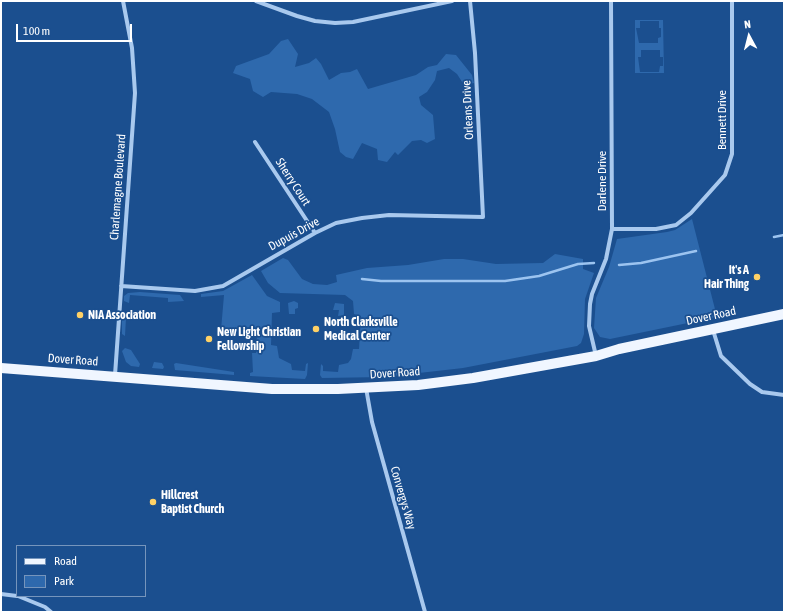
<!DOCTYPE html>
<style>
body{margin:0}
#map{position:relative;width:785px;height:613px;overflow:hidden;background:#1b4f8f;font-family:"Asap Condensed",sans-serif}
canvas{display:block}
.frame{position:absolute;inset:0;border:2px solid #fff;pointer-events:none}
.legend{position:absolute;left:16px;top:545px;width:130px;height:52px;box-sizing:border-box;background:#1b4f8f;border:1px solid #7695bc;margin:0;padding:5px 7px;list-style:none;font-size:12px;color:#fff}
.legend li{display:flex;align-items:center;gap:8px;height:20px}
.legend b{width:20px;border:1px solid #7695bc}
.north{position:absolute;left:729px;top:16px;width:40px;height:40px;-webkit-text-stroke:3px #1b4f8f;paint-order:stroke;rotate:353deg;font-size:11px;font-weight:700;line-height:16px;text-align:center;color:#fff}
.north::after{content:'';display:block;margin:auto;width:14px;height:18px;background:#fff;clip-path:polygon(50% 0,100% 100%,50% 72%,0 100%)}
.scale{position:absolute;left:16px;top:24px;width:116px;height:18px;box-sizing:border-box;border:2px solid #fff;border-top:0;padding-left:5px;font-size:12px;line-height:14px;white-space:nowrap;color:#fff;-webkit-text-stroke:3px #1b4f8f;paint-order:stroke}
</style>
<div id="map">
<canvas width="785" height="613"></canvas>
<div class="frame"></div>
<ul class="legend">
<li><b style="height:5px;background:#f0f6ff"></b>Road</li>
<li><b style="height:11px;background:#2e69ad"></b>Park</li>
</ul>
<div class="north">N</div>
<div class="scale">100 m</div>
</div>
<script>
const g = document.querySelector('canvas').getContext('2d');
g.lineJoin = 'round';
function fillPath(path, color) { g.fillStyle = color; g.fill(path, 'evenodd'); }
const shape = rows => new Path2D(rows.map(r => 'M' + r).join(''));
function strokePath(path, color, width, dash) { g.strokeStyle = color; g.lineWidth = width; g.lineCap = dash ? 'butt' : 'round'; g.setLineDash(dash || []); g.stroke(path); }
function label(font, color, halo, rows, align = 'center') {
  g.font = font + ' "Asap Condensed",sans-serif'; g.lineWidth = 3.5; g.setLineDash([]); g.textBaseline = 'middle'; g.strokeStyle = halo; g.fillStyle = color; for (const [text, x, y, turn = 0] of rows) {
    g.save(); g.translate(x, y); g.rotate((+turn || 0) * Math.PI / 180); g.textAlign = isNaN(turn) ? turn : align; if (halo) g.strokeText(text, 0, 0); g.fillText(text, 0, 0); g.restore();
  }
}
const green = shape([
 [635,20,663,20,664,73,635,73],
 [640,21,659,21,659,28,661,28,661,37,658,38,658,43,639,43,636,28,640,28],
 [641,50,660,50,660,57,663,57,663,66,660,66,659,72,640,72,638,57,641,57],
 [288,39,298,54,295,67,309,63,316,58,321,64,329,80,341,73,350,72,357,69,368,89,416,75,428,67,437,65,446,54,456,55,472,75,474,83,464,85,457,74,449,68,437,71,435,80,427,92,419,97,421,105,433,115,435,139,427,143,421,140,412,141,398,155,395,152,387,162,378,160,377,149,362,143,353,159,346,157,340,152,335,129,329,112,312,99,297,94,271,92,263,97,253,91,250,79,233,73,236,66,269,54,281,41],
 [692,219,717,317,610,339,600,337,594,328,596,298,609,267,617,239,667,232,675,230],
 [555,254,583,259,583,269,594,273,585,299,584,334,581,343,577,346,463,368,384,377,322,378,320,375,321,364,323,366,323,371,338,372,339,365,348,363,351,359,353,349,359,349,361,316,354,314,353,301,345,295,280,293,268,283,261,271,283,258,288,260,302,279,313,284,327,285,337,282,336,275,367,268,408,265,444,259,463,259,496,264,543,263],
 [252,275,267,296,280,302,280,312,272,313,271,345,277,346,279,358,291,364,292,370,305,371,306,364,308,363,307,375,305,379,250,376,250,373,253,372,252,353,256,353,257,334,221,330,224,295,201,297,201,294,223,291],
 [140,292,180,295,184,301,168,302,168,298,130,295,129,303,124,301,124,296,128,293],
 [294,301,298,303,298,308,295,309,295,314,289,314,288,303],
 [335,303,344,304,344,315,338,316,339,310,333,310],
 [125,317,126,318,125,336,122,334,122,320],
 [125,348,131,350,140,364,139,367,131,366,126,362,122,351],
 [154,362,162,363,164,367,163,369,152,368],
 [176,363,234,372,234,375,175,370,174,364]
]);
const stream = shape([
 [774,237,784,235],
 [619,265,641,263,696,251],
 [362,279,381,281,505,281,539,276,578,264,594,263]
]);
const minor = shape([
 [256,1,297,16,315,21,335,23,353,22,452,1],
 [255,142,315,233],
 [612,229,656,229,676,225,691,213,725,175,732,154,732,1],
 [121,286,195,291,223,286,315,233,336,223,362,218,389,215,483,217,475,53,470,1],
 [713,330,721,356,750,384,762,392,784,395],
 [596,356,589,326,590,304,592,294,606,259,612,229,611,1],
 [115,375,135,93,132,48,123,1],
 [366,388,372,422,425,612],
 [1,594,17,596],
 [18,596,45,607,51,612]
]);
const primary = shape([
 [1,368,272,389,338,389,418,385,473,378,596,356,619,349,784,314]
]);
const markers = [
 [757,277,4,"#ffd166"],
 [80,315,4,"#ffd166"],
 [316,329,4,"#ffd166"],
 [209,339,4,"#ffd166"],
 [153,502,4,"#ffd166"]
];
const streetNames = [
 ["Orleans Drive",468,110,-93],
 ["Bennett Drive",722,120,-90],
 ["Darlene Drive",602,181,-90],
 ["Sherry Court",293,182,57],
 ["Charlemagne Boulevard",118,187,-86],
 ["Dupuis Drive",294,234,-29],
 ["Dover Road",711,316,-12],
 ["Dover Road",73,360,4],
 ["Dover Road",395,373,-4],
 ["Convergys Way",403,498,74]
];
const poiNames = [
 ["It's A",749,270,"right"],
 ["Hair Thing",749,284,"right"],
 ["NIA Association",88,315],
 ["North Clarksville",324,322],
 ["Medical Center",324,336],
 ["New Light Christian",217,332],
 ["Fellowship",217,346],
 ["Hillcrest",161,495],
 ["Baptist Church",161,509]
];
fillPath(green, '#2e69ad');
strokePath(stream, '#9cc4f0', 2.5);
strokePath(minor, '#a9c9ee', 4);
strokePath(primary, '#f0f6ff', 10);
for (const [x, y, r, color] of markers) { const dot = new Path2D(); dot.arc(x, y, r, 0, 2 * Math.PI); g.fillStyle = color; g.fill(dot); strokePath(dot, '#1b4f8f', 1.5); }
label('12px', '#fff', '#1b4f8f', streetNames);
label('bold 12px', '#fff', '#1b4f8f', poiNames, 'left');
</script>
